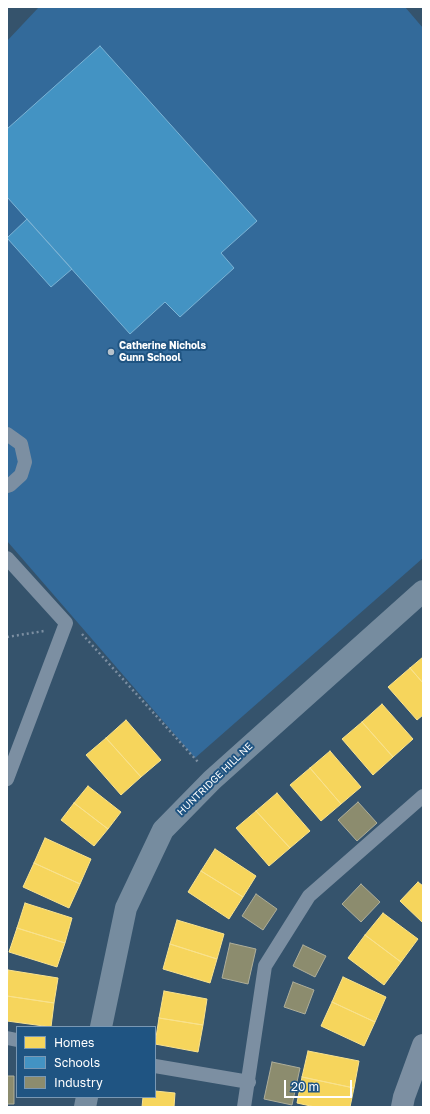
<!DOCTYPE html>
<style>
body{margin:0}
#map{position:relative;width:430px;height:1114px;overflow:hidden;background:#35536c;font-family:"Golos Text",sans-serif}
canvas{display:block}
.frame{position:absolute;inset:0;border:8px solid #fff;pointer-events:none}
.legend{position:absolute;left:16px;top:1026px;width:140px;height:72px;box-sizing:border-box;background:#1f5482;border:1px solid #7998b4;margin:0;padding:5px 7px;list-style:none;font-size:12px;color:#fff}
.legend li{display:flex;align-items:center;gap:8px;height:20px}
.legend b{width:20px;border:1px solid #7998b4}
.scale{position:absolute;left:284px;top:1080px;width:68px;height:18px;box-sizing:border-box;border:2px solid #fff;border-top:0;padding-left:5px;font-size:12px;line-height:14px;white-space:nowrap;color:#fff;-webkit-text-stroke:3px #1f5482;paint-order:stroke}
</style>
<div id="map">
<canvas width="430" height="1114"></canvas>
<div class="frame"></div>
<ul class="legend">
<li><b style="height:11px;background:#f6d55c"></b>Homes</li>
<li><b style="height:11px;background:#4393c3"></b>Schools</li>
<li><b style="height:11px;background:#8c8c6e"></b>Industry</li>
</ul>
<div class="scale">20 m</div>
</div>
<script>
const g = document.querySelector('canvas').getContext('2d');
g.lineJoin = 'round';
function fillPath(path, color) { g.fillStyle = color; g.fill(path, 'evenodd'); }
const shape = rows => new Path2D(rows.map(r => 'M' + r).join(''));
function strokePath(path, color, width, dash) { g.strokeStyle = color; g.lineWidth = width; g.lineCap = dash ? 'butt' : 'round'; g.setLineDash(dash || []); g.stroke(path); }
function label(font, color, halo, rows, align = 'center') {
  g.font = font + ' "Golos Text",sans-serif'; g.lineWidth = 4; g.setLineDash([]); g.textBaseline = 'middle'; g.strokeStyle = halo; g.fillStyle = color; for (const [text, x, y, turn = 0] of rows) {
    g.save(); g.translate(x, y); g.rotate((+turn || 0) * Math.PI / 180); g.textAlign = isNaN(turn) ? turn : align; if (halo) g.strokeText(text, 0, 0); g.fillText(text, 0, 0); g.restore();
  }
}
const green = shape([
 [39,7,405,7,423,28,423,558,195,758,7,541,7,41]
]);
const homes = shape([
 [423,657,423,683,410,668,423,657],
 [410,668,423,683,423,715,417,720,388,687,410,668],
 [382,704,413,739,393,757,362,722,382,704],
 [126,720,161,760,141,777,106,738,126,720],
 [362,722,393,757,373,775,342,739,362,722],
 [106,738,141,777,121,795,86,755,106,738],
 [330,751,361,787,341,804,310,768,330,751],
 [310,768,341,804,321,821,290,785,310,768],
 [88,786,121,812,108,829,74,803,88,786],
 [277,793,310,831,290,848,256,811,277,793],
 [74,803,108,829,94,846,61,820,74,803],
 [256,811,290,848,269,866,236,828,256,811],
 [45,838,91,859,80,884,34,863,45,838],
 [215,849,256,876,243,897,201,871,215,849],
 [34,863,80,884,69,908,23,887,34,863],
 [201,871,243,897,229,919,188,892,201,871],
 [418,882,423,886,423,923,400,901,418,882],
 [25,903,72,918,65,943,17,928,25,903],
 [383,913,418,939,401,962,365,935,383,913],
 [177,920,224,934,217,959,170,944,177,920],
 [17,928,65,943,57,967,9,952,17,928],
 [365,935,401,962,384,985,348,958,365,935],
 [170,944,217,959,210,983,163,969,170,944],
 [8,970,58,978,54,1003,7,996,8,970],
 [343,977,386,997,375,1022,332,1002,343,977],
 [164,991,207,999,203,1025,159,1018,164,991],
 [7,996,54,1003,51,1027,7,1021,7,996],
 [332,1002,375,1022,364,1046,321,1026,332,1002],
 [159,1018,203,1025,198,1052,155,1044,159,1018],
 [308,1051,359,1061,354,1088,302,1077,308,1051],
 [302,1077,354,1088,350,1107,315,1107,297,1103,302,1077],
 [155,1091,175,1093,174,1107,142,1107,143,1097,155,1097,155,1091]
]);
const schools = shape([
 [100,46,257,221,221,253,234,268,180,317,165,302,130,334,7,197,7,129,100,46],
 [27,219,72,269,51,287,7,238,27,219]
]);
const industry = shape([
 [358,802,377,823,357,841,338,820,358,802],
 [361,884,380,902,361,922,342,904,361,884],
 [256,894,277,909,263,930,242,916,256,894],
 [230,943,256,949,248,984,222,978,230,943],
 [303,945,326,956,315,977,293,966,303,945],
 [293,982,314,990,305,1014,284,1007,293,982],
 [272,1062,300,1068,292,1105,264,1099,272,1062],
 [7,1076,14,1076,14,1104,7,1104,7,1076]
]);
const path = shape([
 [82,634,198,762],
 [7,637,44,631]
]);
const lane = shape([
 [7,434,21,444,25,462,21,475,10,485,7,486],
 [7,558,66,623,7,779],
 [7,1038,17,1040],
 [155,1066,249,1082],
 [244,1107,265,966,309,896,423,796]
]);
const street = shape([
 [402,1107,404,1097,423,1045]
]);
const secondary = shape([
 [101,1027,126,908,163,830,212,780,423,591],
 [85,1107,87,1097]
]);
const markers = [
 [111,352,4,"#b8c3cc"]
];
const poiNames = [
 ["Catherine Nichols",119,346],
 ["Gunn School",119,358]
];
const streetNames = [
 ["HUNTRIDGE HILL NE",215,779,-44]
];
fillPath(green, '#336a9a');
fillPath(homes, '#f6d55c');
strokePath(homes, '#f9e28d', 1);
fillPath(schools, '#4393c3');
strokePath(schools, '#7bb3d5', 1);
fillPath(industry, '#8c8c6e');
strokePath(industry, '#aeae9a', 1);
strokePath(path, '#7c8fa2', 2.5, [2, 3]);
strokePath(lane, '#7c8fa2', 14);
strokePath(street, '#7c8fa2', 22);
strokePath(secondary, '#768c9f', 22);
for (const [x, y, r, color] of markers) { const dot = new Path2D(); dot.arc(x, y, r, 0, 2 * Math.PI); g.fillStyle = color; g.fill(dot); strokePath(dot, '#1f5482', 1.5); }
label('bold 10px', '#fff', '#1f5482', poiNames, 'left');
label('10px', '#fff', '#1f5482', streetNames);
</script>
